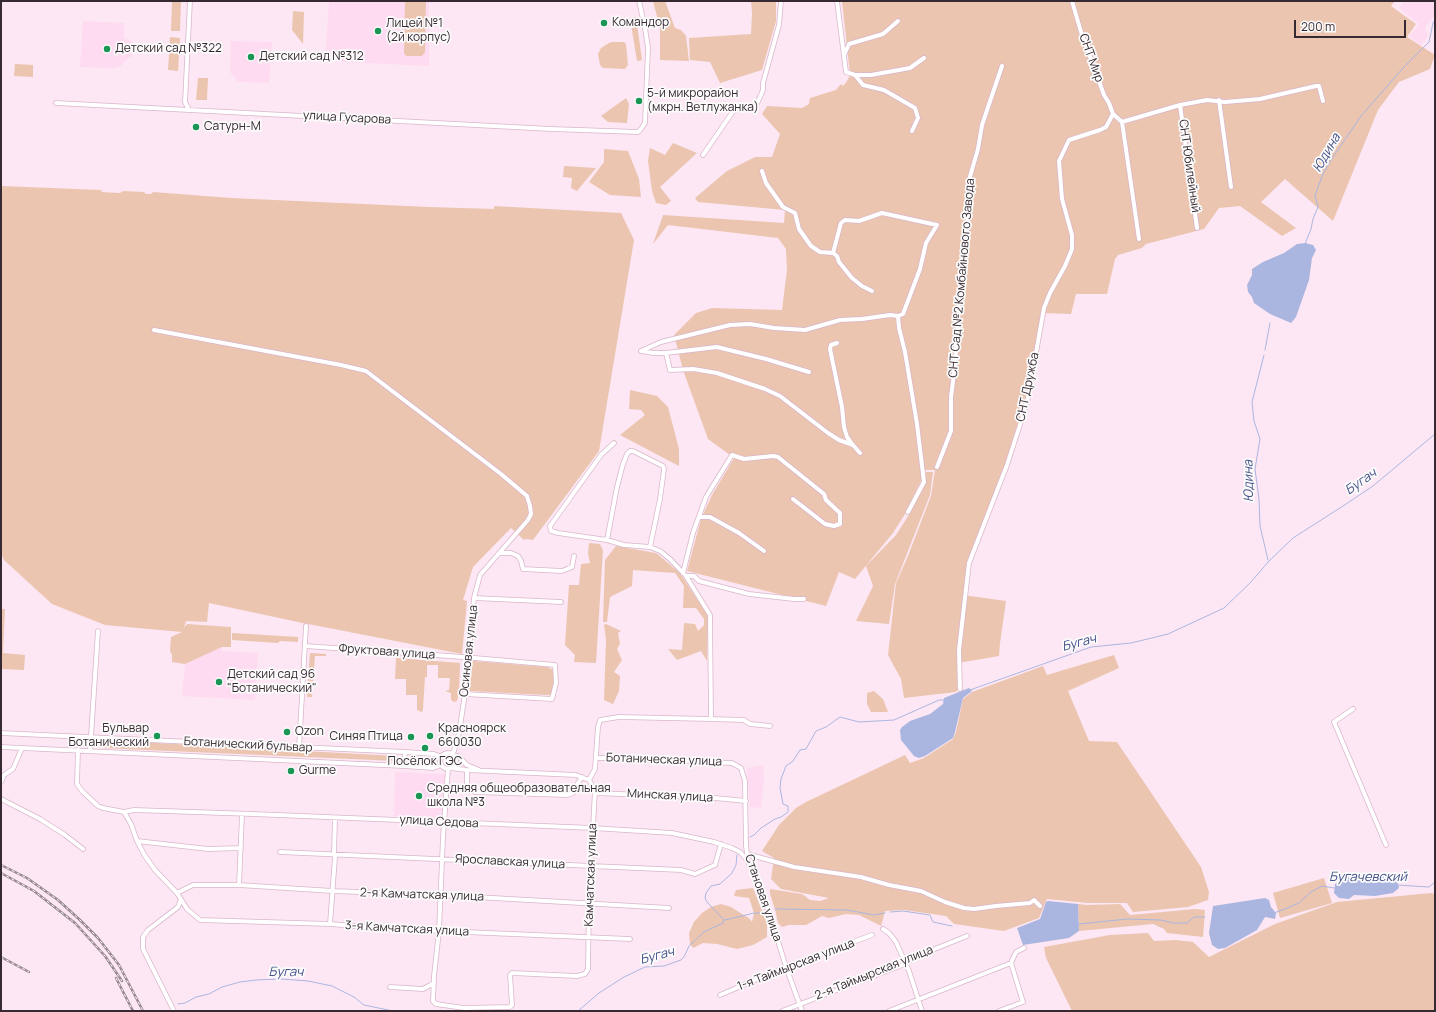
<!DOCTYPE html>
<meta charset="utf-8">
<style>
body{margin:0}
#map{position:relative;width:1436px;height:1012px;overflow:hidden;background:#fde7f4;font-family:Manrope,sans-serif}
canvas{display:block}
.frame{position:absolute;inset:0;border:2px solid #362931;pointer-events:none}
.scale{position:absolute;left:1294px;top:20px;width:112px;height:18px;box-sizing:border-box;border:2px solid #362931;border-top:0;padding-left:5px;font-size:12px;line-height:14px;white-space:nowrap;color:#362931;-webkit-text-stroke:3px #fbfbfb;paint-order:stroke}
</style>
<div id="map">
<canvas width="1436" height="1012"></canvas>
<div class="frame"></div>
<div class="scale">200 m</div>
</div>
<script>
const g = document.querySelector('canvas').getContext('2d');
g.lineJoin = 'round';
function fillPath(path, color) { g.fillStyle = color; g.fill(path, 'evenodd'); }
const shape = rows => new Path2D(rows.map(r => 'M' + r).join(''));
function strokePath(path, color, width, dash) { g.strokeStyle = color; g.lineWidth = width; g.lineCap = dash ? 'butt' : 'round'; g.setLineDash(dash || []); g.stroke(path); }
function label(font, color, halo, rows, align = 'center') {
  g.font = font + ' Manrope,sans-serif'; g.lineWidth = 3.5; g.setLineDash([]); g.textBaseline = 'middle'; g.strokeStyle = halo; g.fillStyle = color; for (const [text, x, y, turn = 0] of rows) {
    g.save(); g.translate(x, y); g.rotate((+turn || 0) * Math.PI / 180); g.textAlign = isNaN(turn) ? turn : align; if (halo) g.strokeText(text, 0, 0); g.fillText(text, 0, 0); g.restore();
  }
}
const built = shape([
 [329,1,429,1,429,66,325,61],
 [1404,1,1435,1,1435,15,1425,28,1428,36,1421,45,1409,36,1419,24,1399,8],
 [83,21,124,23,124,38,133,42,132,56,124,61,121,66,113,68,80,67],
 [231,41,272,42,269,83,238,82,230,72],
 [222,647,222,651,258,653,255,700,182,696,185,664],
 [763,765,764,779,761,808,750,807,747,768],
 [395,772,445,774,442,818,394,816]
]);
const green = shape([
 [172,1,181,1,180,31,171,31],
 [405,1,426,1,425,52,422,56,406,56,404,53],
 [653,1,665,1,675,28,681,30,686,36,689,61,660,60,660,28],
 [751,1,776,1,776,21,762,70,720,83,710,62,690,60,689,38,751,34,752,13],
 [842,1,1395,1,1391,6,1416,24,1407,37,1435,55,1430,69,1399,82,1378,110,1333,221,1285,179,1261,202,1296,228,1282,236,1240,206,1219,208,1204,229,1146,244,1142,248,1118,255,1115,259,1107,294,1076,294,1071,314,1042,313,1025,402,1007,462,967,564,963,595,1006,601,1000,643,999,656,958,663,958,689,956,692,904,698,901,679,888,655,896,583,908,556,931,496,935,470,921,470,921,481,905,514,893,533,855,579,839,572,826,606,687,571,701,519,712,495,734,458,708,439,683,370,674,335,696,313,712,308,782,310,787,270,786,249,778,238,668,225,653,244,663,215,784,223,785,210,698,202,695,198,727,171,755,157,772,157,780,134,762,114,767,106,802,108,809,104,810,98,836,90,841,84,843,86,847,81,850,75],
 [293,11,304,12,303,44,292,30],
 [636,17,642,60,637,61,630,18],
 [170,37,180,38,178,71,168,70],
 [612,42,624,42,626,44,628,65,625,69,603,68,600,65,598,54,601,48,609,43],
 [15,64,33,65,33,77,14,76],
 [198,78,208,78,207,100,196,100],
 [626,98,629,104,627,123,608,122,601,116],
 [673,143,697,153,660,187,671,201,666,205,656,203,652,191,648,161,650,148,665,155],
 [604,149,628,151,639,179,641,197,610,195,589,182,604,162],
 [564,166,596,168,577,191,571,188,572,178,563,177],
 [1,186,101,190,102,192,120,193,123,191,144,192,146,194,151,194,153,192,231,198,429,207,494,209,494,206,621,213,634,240,599,451,533,540,526,539,524,540,511,528,473,567,463,600,467,601,462,654,298,622,209,603,207,622,186,621,184,628,187,624,231,627,231,647,222,647,185,664,172,662,172,655,170,651,171,637,182,632,105,625,52,604,4,560,1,553],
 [630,390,657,396,668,407,679,449,679,466,620,435,645,415,641,410,629,409],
 [926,472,933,472,930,495,895,584,889,624,856,621,873,586,866,566,896,535,910,513,925,482],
 [589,543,600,544,603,550,596,663,574,662,575,655,565,645,569,585,579,585,581,564,590,563,588,553],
 [616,546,656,553,680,573,708,616,707,661,701,651,677,660,668,649,682,650,684,623,695,624,698,631,704,625,704,619,696,608,683,608,684,586,675,573,633,570,632,586,610,597,607,622,603,622,605,560],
 [1,609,5,609,3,653,25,655,24,670,1,669],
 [606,624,621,631,618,633,620,644,617,649,622,660,614,672,620,676,619,691,613,704,604,700,606,640,604,625],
 [232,633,298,637,298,642,280,641,278,643,232,640],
 [310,653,326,654,326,656,315,656,312,697,307,697],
 [1114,655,1119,668,1068,691,1089,741,1117,742,1201,867,1209,892,1208,900,1188,907,1133,912,1127,903,1088,903,1047,899,1039,918,1004,931,954,924,946,916,904,910,885,911,881,926,859,915,846,914,829,918,822,916,806,925,789,925,782,927,778,923,775,909,770,894,770,889,802,894,810,900,820,901,829,898,781,889,771,879,774,858,762,851,779,825,796,808,806,802,905,755,910,763,924,758,953,739,956,732,963,699,972,692,1043,666,1047,675],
 [396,658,460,663,459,692,457,701,454,702,451,700,451,693,445,691,449,690,450,678,438,678,438,665,427,665,427,677,425,677,423,709,422,712,417,710,417,695,406,695,406,679,395,679],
 [473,661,548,667,553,670,554,674,554,680,552,692,550,695,545,695,470,691,469,689,471,663],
 [874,691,883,699,888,712,871,712,867,704,867,693],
 [101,740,397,756,399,758,399,760,397,761,101,748,97,746,98,741],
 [1324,878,1332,903,1280,918,1273,893],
 [753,888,767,923,767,937,753,945,737,949,717,944,703,943,693,948,690,944,689,933,694,922,702,913,711,907,721,904,731,907,750,919,752,922,754,913,749,898,734,896,736,890],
 [1431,893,1435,894,1435,1011,1072,1011,1046,958,1044,947,1110,935,1148,933,1154,941,1176,940,1193,942,1209,957,1275,924,1337,902],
 [1078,904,1087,905,1120,904,1130,915,1195,909,1205,910,1203,937,1167,933,1164,929,1153,924,1079,931]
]);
const water = shape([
 [1305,243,1313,245,1316,250,1312,258,1309,280,1296,317,1291,323,1270,314,1254,303,1252,297,1248,292,1247,285,1252,275,1252,269,1263,262,1284,253,1297,244],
 [969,688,972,691,963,698,955,732,953,738,925,756,919,758,914,756,901,740,900,730,902,727,910,721,930,714,943,704,944,698],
 [1385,875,1395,878,1398,884,1399,888,1393,893,1375,896,1354,895,1349,899,1339,898,1334,893,1335,884,1339,881,1347,877],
 [1265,898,1269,900,1271,907,1276,913,1275,919,1265,917,1257,930,1225,948,1218,949,1212,945,1209,933,1213,906],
 [1048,901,1078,904,1079,931,1069,938,1023,945,1017,928,1040,919,1046,902]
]);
const stream = shape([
 [1305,244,1311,229,1313,219,1318,207,1315,196,1322,176,1331,160,1361,116,1403,68,1429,42,1433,23,1435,20],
 [1265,350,1270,323],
 [1264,355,1252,402,1254,421,1260,439,1255,469,1259,499,1260,526,1268,560],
 [970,690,1091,647,1131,643,1168,634,1224,608,1251,582,1269,561,1293,538,1343,506,1373,486,1435,434],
 [750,837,754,835,761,828,775,819,781,817,788,812,788,806,783,804,780,788,781,779,786,766,793,761,800,750,806,749,816,731,826,727,840,717,859,722,894,720,939,700,944,700],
 [1397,885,1429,887,1435,882],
 [775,909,847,910,874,915,885,913],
 [890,912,903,911,930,915,933,922,952,926],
 [1274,913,1285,909,1299,903,1311,892,1322,886,1334,888],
 [725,920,754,913,763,913],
 [1079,924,1127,919,1161,920,1173,923,1187,923,1194,917,1205,917],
 [178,1004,185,1003,196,997,209,994,222,987,240,982,256,980,281,979,308,981,332,986,354,997,364,1005,393,1011],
 [578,1011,599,993,624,977,645,967,664,966,681,960,684,957,689,946,704,932,723,923,724,920,707,902,705,898,706,893,711,886,720,884,732,873,736,865,737,855]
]);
const minor = shape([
 [837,1,846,72,855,75,863,85,884,90,915,108,918,118,912,131],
 [1072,1,1081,32,1104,95,1109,103,1113,114],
 [844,55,849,44,883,34,898,21],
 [854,75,871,75,910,68,924,58],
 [1219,100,1231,187],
 [56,103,551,129,638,132,641,129,645,123,648,48,645,28,639,1],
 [1180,105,1197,228],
 [189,110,185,102,190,1],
 [1113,114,1122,122,1180,105,1207,100,1225,102,1260,99,1316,86,1319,86,1323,101],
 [1122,122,1139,239],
 [703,155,734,110,756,106,763,90,763,83,779,25,781,1],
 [762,171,766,183,783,207,795,213,799,229,811,246,820,252,833,253,837,256,839,262,852,278,862,286,872,291],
 [833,253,841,223,845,220,859,221,882,213,937,225,926,243,920,269,903,314,898,316],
 [154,330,341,365,366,371,501,474,527,496,530,506,531,514,528,520,480,575,474,598,465,694,459,733,454,751,451,754],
 [837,343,831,345,830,349,842,407,844,427,847,437,852,444],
 [641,351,661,342,730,325,750,324,774,328,805,330,840,320,862,319,890,315,898,316,899,328,905,352,917,424,924,482,908,512],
 [642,351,653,353,666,353,670,370,693,369,717,373,765,389,780,396,828,433,839,440,853,445,860,453],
 [666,353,717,347,766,359,809,372],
 [614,443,601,455,550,526,551,531,558,533,607,540,624,545,650,547,660,551,670,559,686,576,710,615,711,719],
 [937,467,951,431,951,397,955,366,959,298,967,229,969,180,978,149,982,125,1002,66],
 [699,517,710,517,739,533,764,551],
 [607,540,617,487,623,464,627,454,630,451,633,451,663,466,664,469,660,499,650,547],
 [499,553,511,553,518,556,521,561,523,569,562,571,572,567,574,556],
 [683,573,693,533,706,497,732,455,744,459,773,456,778,457,824,494,826,500,840,513,840,524,834,526,825,524,793,499],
 [686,576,694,576,699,581,749,594,794,599,804,599],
 [474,598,561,602],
 [305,646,463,657,555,665,556,683,552,699,465,694],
 [960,689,959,650,969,563,1007,465,1027,403,1044,308,1050,293,1065,266,1072,249,1072,235,1062,199,1059,161,1069,140,1100,130,1106,127,1113,114],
 [1353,709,1334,722,1386,845],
 [1,733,405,752,434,754,442,757],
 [1,747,404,766,433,768,441,765],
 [299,748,306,626],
 [78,750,77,784,82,791,98,806,103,808,124,812,131,824,137,841,145,856,155,870,177,893,187,909,200,920,330,924,394,929,630,939],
 [90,751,98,631],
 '440 761a8 8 0 1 1 16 0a8 8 0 1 1-16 0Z',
 [452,755,458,756,467,765,479,770],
 [596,758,604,758,732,763,741,768,745,781,746,846,748,861,770,915,786,967,802,1011],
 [404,766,405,752],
 [448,769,443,837,439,931,434,976,433,1001,436,1004,464,1008,510,1007,512,1005,510,975,512,973,577,976,585,974,588,969,589,903,595,790,589,780,576,775,467,770,451,768],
 [467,770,467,786,469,789,475,792,567,795,573,793,578,783,582,777],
 [589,780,595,769,598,727,600,720,619,717,711,719,744,720,750,724,770,726],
 [1,782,4,775,13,769,22,748],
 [595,793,715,798,746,801],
 [1,799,40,819,65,835,83,849],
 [124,812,134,810,253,814,593,828,672,833,714,842,732,848,740,852,748,861],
 [137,841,208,849,241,848],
 [280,852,681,870,695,874,715,865,721,844],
 [747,854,794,867,861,877,889,885,921,891,945,902,964,908,974,909,996,906,1030,903,1034,900,1040,906],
 [239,885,242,815],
 [177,893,193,885,239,885,333,891,440,895,669,908],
 [330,924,335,857,334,854,335,818],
 [883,929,889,933,896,942,909,971,922,1011],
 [390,987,423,989,434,983],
 [720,995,788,966,872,935],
 [174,1011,143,949,143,937,148,930,178,907,181,899],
 [782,1011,905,964,915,957,967,936],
 [889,1011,1011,963],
 [999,1011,1023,1002,1011,963,1016,952,1024,948]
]);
const rail = shape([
 [1,865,27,878,58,900,80,920,98,938,119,965,143,1011],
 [1,873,34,891,75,923,105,956,122,981],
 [1,957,29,972],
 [116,978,133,1011]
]);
const markers = [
 [604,23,4,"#199654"],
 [378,31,4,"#199654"],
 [107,49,4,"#199654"],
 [251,57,4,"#199654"],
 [639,101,4,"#199654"],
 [196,127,4,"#199654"],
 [219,682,4,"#199654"],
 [287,732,4,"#199654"],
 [157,736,4,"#199654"],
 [430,736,4,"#199654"],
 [411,737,4,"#199654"],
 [425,748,4,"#199654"],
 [291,771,4,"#199654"],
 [419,796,4,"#199654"]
];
const poiNames = [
 ["Командор",612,23],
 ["Лицей №1",386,24],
 ["(2й корпус)",386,38],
 ["Детский сад №322",115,49],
 ["Детский сад №312",259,57],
 ["5-й микрорайон",647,94],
 ["(мкрн. Ветлужанка)",647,108],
 ["Сатурн-М",204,127],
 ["Детский сад 96",227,675],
 ["\"Ботанический\"",227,689],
 ["Бульвар",149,729,"right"],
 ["Ботанический",149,743,"right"],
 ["Красноярск",438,729],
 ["660030",438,743],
 ["Ozon",295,732],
 ["Синяя Птица",403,737,"right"],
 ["Посёлок ГЭС",425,762,"center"],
 ["Gurme",299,771],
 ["Средняя общеобразовательная",427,789],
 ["школа №3",427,803]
];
const streetNames = [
 ["СНТ Мир",1091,58,70],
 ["улица Гусарова",347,118,3],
 ["СНТ Юбилейный",1189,166,82],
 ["СНТ Сад №2 Комбайнового Завода",962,278,-85],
 ["СНТ Дружба",1028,387,-78],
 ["Осиновая улица",469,651,-84],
 ["Фруктовая улица",387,652,4],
 ["Ботанический бульвар",248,745,3],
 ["Ботаническая улица",664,760,2],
 ["Минская улица",670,796,3],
 ["улица Седова",439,822,3],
 ["Ярославская улица",510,862,3],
 ["Камчатская улица",591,875,-88],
 ["2-я Камчатская улица",422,895,2],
 ["Становая улица",763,898,71],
 ["3-я Камчатская улица",407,929,3],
 ["1-я Таймырская улица",796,965,-21],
 ["2-я Таймырская улица",874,973,-22]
];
const waterNames = [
 ["Юдина",1327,153,-60],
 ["Юдина",1249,481,-91],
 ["Бугач",1361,482,-35],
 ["Бугач",1079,643,-15],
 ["Бугачевский",1368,877],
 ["Бугач",657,956,-15],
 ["Бугач",286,972]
];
fillPath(built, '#ffdbf1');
fillPath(green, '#ebc5b0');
fillPath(water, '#aab6e0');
strokePath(stream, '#aab6e0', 1);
strokePath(minor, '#d9b6cb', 5.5);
strokePath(minor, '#fff', 4);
strokePath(rail, '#988791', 2.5);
strokePath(rail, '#fbfbfb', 1, [3]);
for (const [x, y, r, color] of markers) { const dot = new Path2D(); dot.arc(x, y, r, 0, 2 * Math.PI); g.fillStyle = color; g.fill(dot); strokePath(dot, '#fbfbfb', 1.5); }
label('12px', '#362931', '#fbfbfb', poiNames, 'left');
label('12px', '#362931', '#fbfbfb', streetNames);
label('italic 13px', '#455289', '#fbfbfb', waterNames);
</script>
